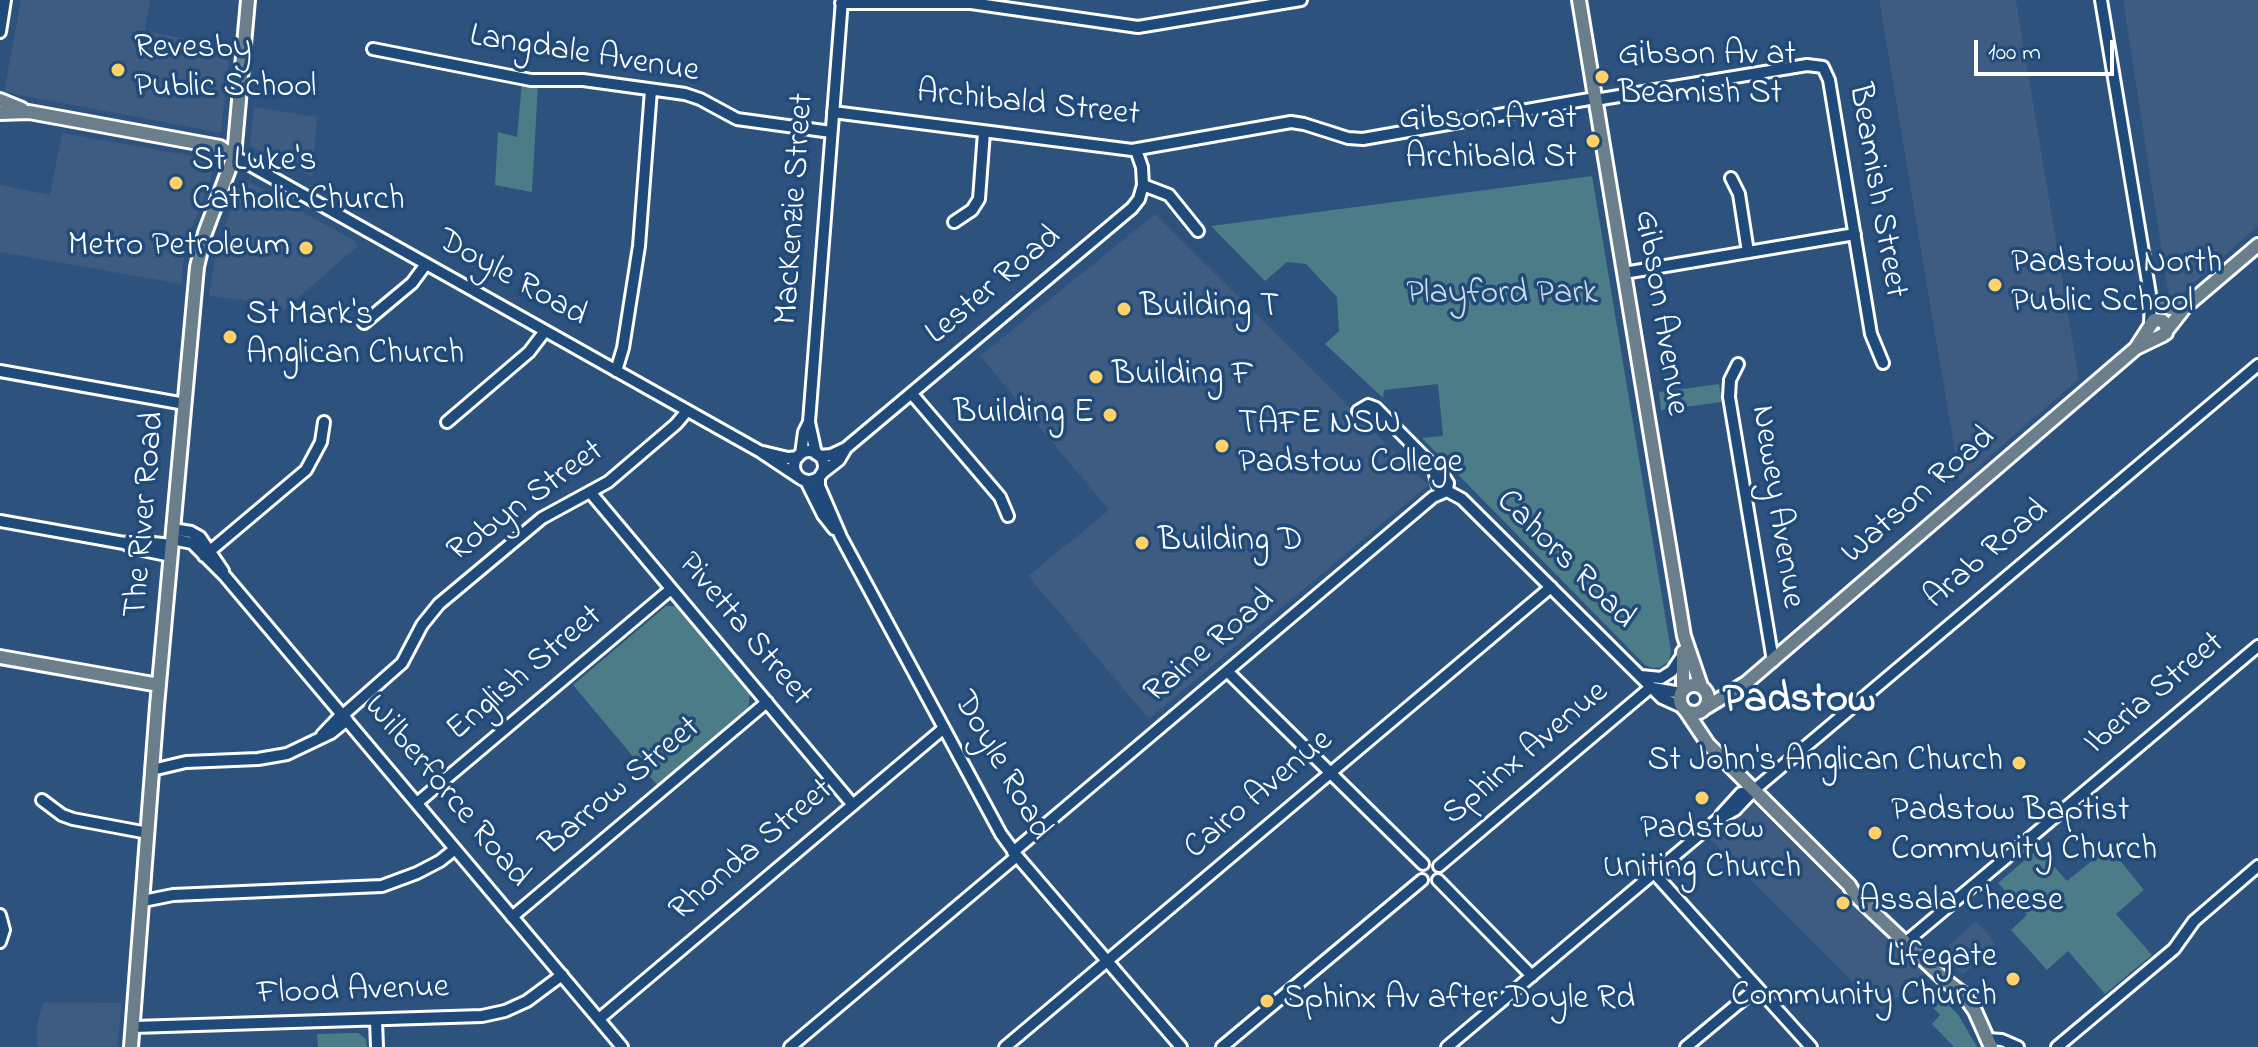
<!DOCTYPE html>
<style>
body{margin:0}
#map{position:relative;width:2258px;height:1047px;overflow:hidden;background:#2d527d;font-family:"Indie Flower",sans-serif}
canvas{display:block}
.scale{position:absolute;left:1974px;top:40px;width:140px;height:36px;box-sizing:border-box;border:4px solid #fff;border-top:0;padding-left:10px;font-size:24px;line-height:28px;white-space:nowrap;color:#fff;-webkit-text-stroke:6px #1f4a7a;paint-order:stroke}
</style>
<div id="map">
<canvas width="2258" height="1047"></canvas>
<div class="scale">100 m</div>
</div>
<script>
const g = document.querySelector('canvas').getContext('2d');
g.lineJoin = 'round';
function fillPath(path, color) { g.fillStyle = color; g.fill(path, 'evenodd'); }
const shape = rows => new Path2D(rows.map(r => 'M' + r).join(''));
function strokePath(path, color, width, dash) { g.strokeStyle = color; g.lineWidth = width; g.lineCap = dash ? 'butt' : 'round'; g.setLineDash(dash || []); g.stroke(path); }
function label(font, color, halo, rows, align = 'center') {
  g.font = font + ' "Indie Flower",sans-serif'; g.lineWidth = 7; g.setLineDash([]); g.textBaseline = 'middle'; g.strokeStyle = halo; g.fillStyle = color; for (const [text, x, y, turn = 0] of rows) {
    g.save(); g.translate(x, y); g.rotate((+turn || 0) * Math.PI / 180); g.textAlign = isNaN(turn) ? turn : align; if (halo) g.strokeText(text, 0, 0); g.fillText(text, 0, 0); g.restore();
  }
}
const built = shape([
 [21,0,150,0,145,31,230,47,221,133,4,92],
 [1879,0,2016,0,2079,379,1960,482],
 [2123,0,2258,0,2258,226,2170,304],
 [254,107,317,117,312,177,254,148,250,144],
 [62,133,210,159,213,164,211,180,186,243,181,284,0,252,0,185,50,195],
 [248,181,353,240,358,246,277,316,268,303,209,296,217,245,241,185],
 [1155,214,1428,485,1149,719,1028,576,1109,510,980,356],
 [1752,802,1925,973,1882,1011,1709,838],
 [1976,921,1995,943,1963,975,1941,953],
 [43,1002,122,1003,117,1047,37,1047,37,1027]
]);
const green = shape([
 [522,82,538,84,532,192,495,185,498,132,517,137],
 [1592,176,1671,651,1669,661,1661,667,1653,668,1645,665,1422,438,1443,436,1438,384,1384,390,1383,398,1325,344,1339,331,1337,297,1306,264,1287,262,1265,281,1211,226],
 [1719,384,1722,402,1661,410,1659,392],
 [666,606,676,606,750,694,748,709,657,785,573,685],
 [2109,847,2144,890,2116,914,2152,955,2105,994,2068,951,2047,970,2011,930,2027,915,1998,883,2038,849,2067,881],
 [1931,985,1959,1016,1977,1047,1954,1047,1932,1024,1940,1015,1921,995],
 [358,1033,366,1039,367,1047,318,1047,317,1034]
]);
const minor = shape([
 [2101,0,2151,300,2150,324],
 [841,3,971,3,1138,27,1301,0],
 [0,32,5,0],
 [373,49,531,80,583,80,685,94,700,99,737,119,831,132],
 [1595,100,1807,65,1823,67,1829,80,1871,334,1883,363],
 [833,112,1132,150,1291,122,1304,124,1348,138,1363,139,1595,98],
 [234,156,761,452,800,478],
 [1731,178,1739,194,1748,252],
 [1143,185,1169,195,1198,231],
 [954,222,972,210,979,199,984,132],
 [1624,273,1855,234],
 [364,323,412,283,426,264],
 [1738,364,1730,380,1729,397,1773,661],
 [0,371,185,404],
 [616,371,623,348,639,246,651,90],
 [912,394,1000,497,1008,516],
 [1358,411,1368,405,1376,408,1444,477,1448,483,1447,491],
 [447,422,529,352,545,331],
 [809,422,816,454],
 '794 466a15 15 0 1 1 30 0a15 15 0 1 1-30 0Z',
 [763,452,788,458,798,457],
 [801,454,804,432,809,422,842,0],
 [819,456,831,455,846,448,1132,208,1139,199,1143,185,1142,167,1136,150],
 [1433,466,1438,486,1462,499,1662,698,1682,707],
 [821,474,839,460,845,450],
 [819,477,819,486,841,537,1001,834,1017,856,1181,1047],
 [806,481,823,515,834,529],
 [590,492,853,805],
 [0,521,124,543,134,541,172,545],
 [173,529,191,532,200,537,223,571],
 [172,539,192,543,225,576,622,1047],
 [124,543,133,548,171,556],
 [204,556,306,470,321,442,324,422],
 [1227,671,1423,864],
 [1641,676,1661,678,1672,671,1682,656],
 [1653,688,1681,693],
 [343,715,402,663,422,625,439,604,542,518,608,482,676,424,687,411],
 [322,735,342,714],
 [152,770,186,762,258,759,287,754,331,733,347,720],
 [42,800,62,815,73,819,148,833],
 [417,803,671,589],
 [1721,815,1741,793,1754,790],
 [1013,852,1433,497,1447,491],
 [1439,866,1651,687],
 [1654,873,1811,1047],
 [1438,880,1532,976],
 [143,901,173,895,382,886,417,873,440,861,455,849],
 [0,915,4,930,0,942],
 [512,917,767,702],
 [1906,942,2258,646],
 [599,1019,944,728],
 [376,1020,377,1047],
 [134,1027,482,1016,505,1011,527,1001,562,975],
 [1988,1039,2002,1040,2018,1047],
 [790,1047,1017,856],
 [1005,1047,1551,587],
 [1222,1047,1422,880],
 [1447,1047,1717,820,1735,810,1754,790,2258,365],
 [1686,1047,1757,988],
 [2057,1047,2174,949,2194,921,2258,866]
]);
const major = shape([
 [1579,0,1684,636,1701,686],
 [0,100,22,109],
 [0,113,29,112,160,136,220,147,234,156],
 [2151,300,2170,308,2185,307],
 [2136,348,2154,320,2163,321,2167,327,2166,333],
 [0,657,159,685],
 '1680 699a14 14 0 1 1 28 0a14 14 0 1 1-28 0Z',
 [1683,689,1683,652],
 [1705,708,1746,683,2136,348,2163,335,2185,307,2258,245],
 [1686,711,1708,744,1849,885,1855,895,1946,981,1963,994,1975,1011,1991,1047],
 [131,1047,157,706,197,267,205,233,234,156,248,0]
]);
const markers = [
 [118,70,8,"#ffd166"],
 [1602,77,8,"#ffd166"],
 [1593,141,8,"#ffd166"],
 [176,183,8,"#ffd166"],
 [306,248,8,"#ffd166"],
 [1995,285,8,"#ffd166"],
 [1124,309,8,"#ffd166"],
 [230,337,8,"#ffd166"],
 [1096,377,8,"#ffd166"],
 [1110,415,8,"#ffd166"],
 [1222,446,8,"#ffd166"],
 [1142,543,8,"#ffd166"],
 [2019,763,8,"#ffd166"],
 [1702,798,8,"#ffd166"],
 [1875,833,8,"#ffd166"],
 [1843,903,8,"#ffd166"],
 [2013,979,8,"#ffd166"],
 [1267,1001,8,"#ffd166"]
];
const poiNames = [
 ["Revesby",134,50],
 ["Public School",134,89],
 ["Gibson Av at",1618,57],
 ["Beamish St",1618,96],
 ["Gibson Av at",1577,121,"right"],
 ["Archibald St",1577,160,"right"],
 ["St Luke's",192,163],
 ["Catholic Church",192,202],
 ["Metro Petroleum",290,248,"right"],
 ["Padstow North",2011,265],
 ["Public School",2011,304],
 ["Building T",1140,309],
 ["St Mark's",246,317],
 ["Anglican Church",246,356],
 ["Building F",1112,377],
 ["Building E",1094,415,"right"],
 ["TAFE NSW",1238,426],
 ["Padstow College",1238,465],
 ["Building D",1158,543],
 ["St John's Anglican Church",2003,763,"right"],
 ["Padstow Baptist",1891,813],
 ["Community Church",1891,852],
 ["Padstow",1702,831,"center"],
 ["Uniting Church",1702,870,"center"],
 ["Assala Cheese",1859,903],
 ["Lifegate",1997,959,"right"],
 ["Community Church",1997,998,"right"],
 ["Sphinx Av after Doyle Rd",1283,1001]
];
const streetNames = [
 ["Langdale Avenue",584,56,9],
 ["Archibald Street",1028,106,6],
 ["Beamish Street",1875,191,80],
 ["MacKenzie Street",797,209,-86],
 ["Doyle Road",511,280,29],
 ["Lester Road",995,287,-40],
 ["Gibson Avenue",1659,313,81],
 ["Watson Road",1920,497,-41],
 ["Robyn Street",527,503,-36],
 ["Newey Avenue",1775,507,81],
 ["The River Road",147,515,-85],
 ["Arab Road",1988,556,-40],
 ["Cahors Road",1564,561,45],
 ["Pivetta Street",743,631,50],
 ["Raine Road",1211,648,-40],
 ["English Street",526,675,-40],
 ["Iberia Street",2156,695,-40],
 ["Sphinx Avenue",1527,755,-40],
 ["Doyle Road",1000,767,60],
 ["Barrow Street",622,788,-40],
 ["Wilberforce Road",445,793,50],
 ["Cairo Avenue",1260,796,-40],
 ["Rhonda Street",753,852,-40],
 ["Flood Avenue",353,993,-2]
];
const parkNames = [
 ["Playford Park",1502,296]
];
const districtNames = [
 ["Padstow",1799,703]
];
fillPath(built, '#3e5b81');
fillPath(green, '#4c7c87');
strokePath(minor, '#fff', 16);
strokePath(major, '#fff', 18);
strokePath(minor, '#1f4a7a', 10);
strokePath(major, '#6b7e8b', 12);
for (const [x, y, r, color] of markers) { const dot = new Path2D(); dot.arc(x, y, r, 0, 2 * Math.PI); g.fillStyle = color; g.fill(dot); strokePath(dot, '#1f4a7a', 3); }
label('34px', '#fff', '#1f4a7a', poiNames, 'left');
label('34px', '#fff', '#1f4a7a', streetNames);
label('34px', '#d2dee1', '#1f4a7a', parkNames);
label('bold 42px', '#fff', '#1f4a7a', districtNames);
</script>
